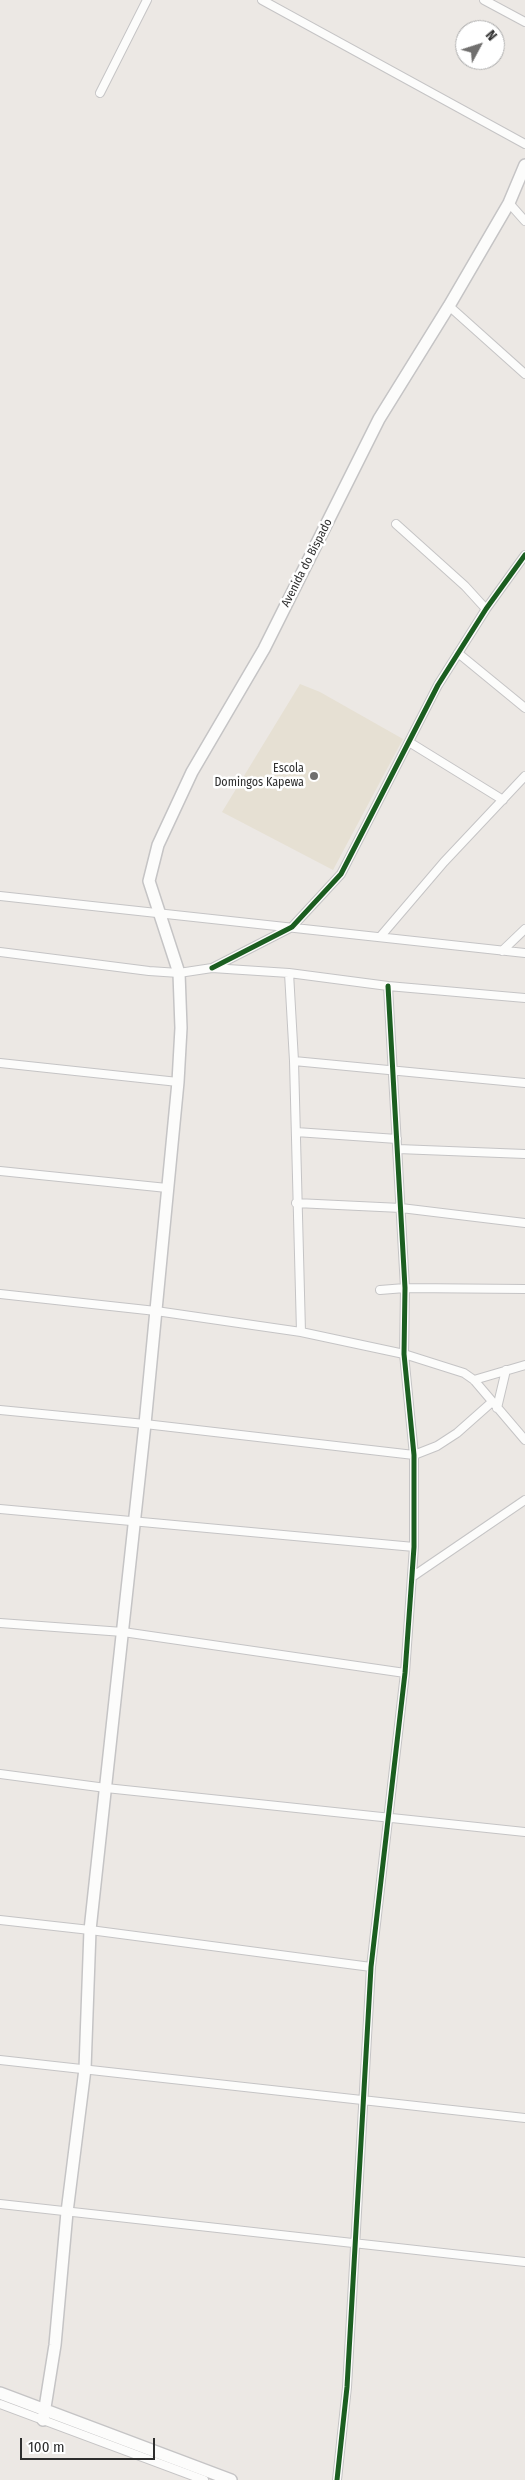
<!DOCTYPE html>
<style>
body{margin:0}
#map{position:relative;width:525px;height:2480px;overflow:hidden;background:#ece8e4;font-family:"Fira Sans Condensed",sans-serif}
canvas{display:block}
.north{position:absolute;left:455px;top:20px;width:50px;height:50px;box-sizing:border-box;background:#fff;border:1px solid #ababab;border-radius:50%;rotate:50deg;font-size:14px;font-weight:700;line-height:20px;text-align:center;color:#2e2e2e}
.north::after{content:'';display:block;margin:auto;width:18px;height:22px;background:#706f6e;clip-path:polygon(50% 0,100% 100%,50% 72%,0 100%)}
.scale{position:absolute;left:20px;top:2438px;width:135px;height:22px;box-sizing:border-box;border:2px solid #2e2e2e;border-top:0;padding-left:6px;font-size:15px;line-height:18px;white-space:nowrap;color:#2e2e2e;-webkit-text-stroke:4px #fff;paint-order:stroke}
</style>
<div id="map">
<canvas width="525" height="2480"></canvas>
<div class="north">N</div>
<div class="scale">100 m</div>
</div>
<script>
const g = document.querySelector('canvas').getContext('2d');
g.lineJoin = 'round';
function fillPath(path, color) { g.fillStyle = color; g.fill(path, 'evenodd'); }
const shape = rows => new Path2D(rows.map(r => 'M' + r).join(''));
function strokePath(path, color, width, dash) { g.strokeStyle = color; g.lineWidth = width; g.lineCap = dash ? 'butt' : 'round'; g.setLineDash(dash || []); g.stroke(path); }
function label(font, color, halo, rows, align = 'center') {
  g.font = font + ' "Fira Sans Condensed",sans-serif'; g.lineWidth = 5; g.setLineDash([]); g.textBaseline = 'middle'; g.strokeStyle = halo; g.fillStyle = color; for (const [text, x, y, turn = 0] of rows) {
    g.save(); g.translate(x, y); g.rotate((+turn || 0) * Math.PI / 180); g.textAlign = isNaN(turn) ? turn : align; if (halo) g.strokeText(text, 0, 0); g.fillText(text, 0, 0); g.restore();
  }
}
const education = shape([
 [300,684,320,692,403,739,333,870,222,812]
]);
const street = shape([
 [262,0,525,144],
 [484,0,525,22],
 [100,93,147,0],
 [509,203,525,221],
 [449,306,525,374],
 [396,524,465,586,486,609],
 [458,653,525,708],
 [409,742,503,800],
 [0,896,525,953],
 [380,937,444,862,525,776],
 [502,951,525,929],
 [0,952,149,971,179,973,212,968,289,973,388,986,525,998],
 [212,968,292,927,341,874,438,685,486,609,525,555],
 [289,973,294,1061,301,1332],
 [294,1061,525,1083],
 [0,1063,178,1082],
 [296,1132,397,1139],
 [398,1149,525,1154],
 [0,1171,167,1188],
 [296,1203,401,1208,525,1223],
 [380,1290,405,1288,525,1289],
 [0,1294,156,1311,301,1332,404,1354,464,1373,474,1380,525,1440],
 [474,1380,525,1365],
 [497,1408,506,1370],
 [0,1410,145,1424,414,1455,437,1446,457,1433,492,1402],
 [0,1509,414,1547],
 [412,1577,525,1500],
 [0,1623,123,1632,405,1673],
 [0,1774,106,1788,525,1832],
 [0,1920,90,1930,371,1967],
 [0,2060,525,2118],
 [0,2204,525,2262],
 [0,2404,204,2480],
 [337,2480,347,2387,371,1967,405,1673,414,1547,414,1455,404,1354,405,1288,388,986]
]);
const secondary = shape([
 [0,2393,231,2480],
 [43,2420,55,2345,67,2212,85,2069,90,1930,145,1424,178,1082,181,1028,179,973,149,881,158,845,192,772,264,649,379,419,449,306,509,203,525,165]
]);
const cycleway = shape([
 [212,968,292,927,341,874,438,685,486,609,525,555],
 [337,2480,347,2387,371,1967,405,1673,414,1547,414,1455,404,1354,405,1288,388,986]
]);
const markers = [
 [314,776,5,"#706f6e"]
];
const streetNames = [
 ["Avenida do Bispado",307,563,-63]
];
const poiNames = [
 ["Escola",304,769],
 ["Domingos Kapewa",304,783]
];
fillPath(education, '#e6e0d3');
strokePath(street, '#c5c4c5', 10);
strokePath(secondary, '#c5c4c5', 14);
strokePath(street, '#fcfcfb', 8);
strokePath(secondary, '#fcfcfb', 11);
strokePath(cycleway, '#1b5e20', 5);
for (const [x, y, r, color] of markers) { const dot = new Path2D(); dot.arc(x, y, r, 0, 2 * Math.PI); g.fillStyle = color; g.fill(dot); strokePath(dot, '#fff', 2); }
label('12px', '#2e2e2e', '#fff', streetNames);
label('12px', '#2e2e2e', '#fff', poiNames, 'right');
</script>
